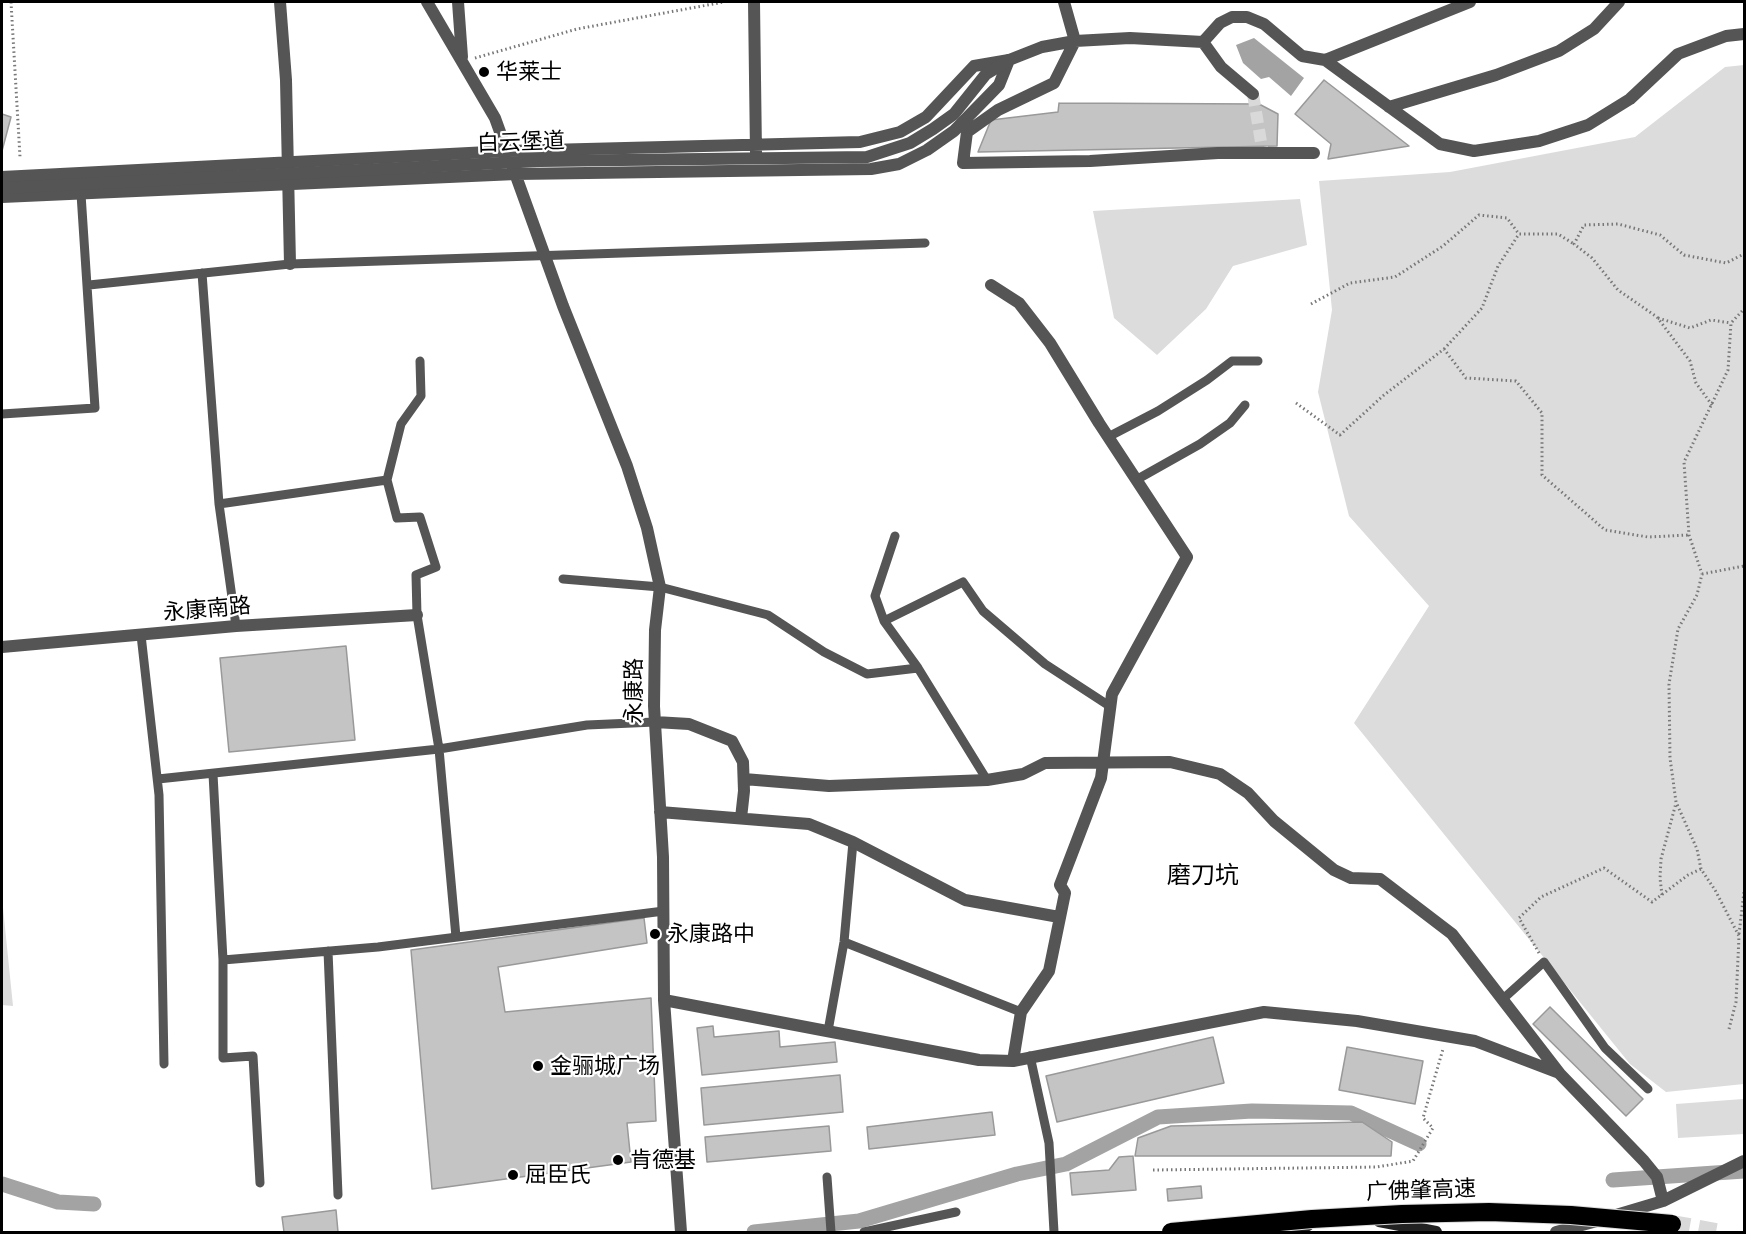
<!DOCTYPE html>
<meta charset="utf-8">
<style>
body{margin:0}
#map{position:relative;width:1746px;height:1234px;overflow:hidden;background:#fff;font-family:"Exo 2",sans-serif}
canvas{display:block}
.frame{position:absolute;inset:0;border:3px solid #000;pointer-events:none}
</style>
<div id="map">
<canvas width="1746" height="1234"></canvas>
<div class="frame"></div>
</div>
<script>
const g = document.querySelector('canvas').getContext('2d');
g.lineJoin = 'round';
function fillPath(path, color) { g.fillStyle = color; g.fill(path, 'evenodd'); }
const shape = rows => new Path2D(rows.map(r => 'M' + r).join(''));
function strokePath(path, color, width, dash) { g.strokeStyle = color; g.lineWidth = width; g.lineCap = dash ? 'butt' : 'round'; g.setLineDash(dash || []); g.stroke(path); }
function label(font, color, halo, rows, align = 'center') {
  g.font = font + ' "Exo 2","Noto Sans SC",sans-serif'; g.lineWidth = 4.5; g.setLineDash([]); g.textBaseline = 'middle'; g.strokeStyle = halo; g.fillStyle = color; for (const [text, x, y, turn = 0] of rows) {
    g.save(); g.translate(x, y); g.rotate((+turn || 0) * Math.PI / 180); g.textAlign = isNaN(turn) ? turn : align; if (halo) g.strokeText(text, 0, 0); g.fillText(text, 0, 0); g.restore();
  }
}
const green = shape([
 [1744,65,1744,1084,1666,1092,1630,1064,1354,723,1429,606,1349,516,1318,392,1332,310,1319,181,1450,172,1635,137,1725,67],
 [1300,199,1307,245,1233,266,1206,309,1157,355,1114,318,1093,211],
 [2,898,13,1006,2,1005],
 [1743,1099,1744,1134,1678,1138,1676,1104]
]);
const water = shape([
 [1254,38,1304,78,1291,96,1269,77,1261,79,1243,63,1236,45]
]);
const canal = shape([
 [1613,1180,1744,1171],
 [2,1184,58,1202,94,1204],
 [754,1232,859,1221,1017,1174,1066,1164,1158,1117,1252,1111,1351,1113,1419,1144]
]);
const building = shape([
 [1324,80,1409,146,1328,159,1331,144,1295,114,1324,80],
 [1059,103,1259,104,1278,114,1277,146,978,152,991,120,1058,112,1059,103],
 [2,114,11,117,2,151,2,114],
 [346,646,355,740,229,752,220,658,346,646],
 [644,918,647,943,498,967,505,1012,651,998,656,1121,627,1123,631,1162,432,1189,411,950,644,918],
 [1550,1007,1643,1099,1626,1116,1533,1024,1550,1007],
 [713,1026,714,1037,779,1031,780,1047,835,1042,837,1062,702,1075,697,1028,713,1026],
 [1213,1037,1224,1083,1057,1122,1046,1076,1213,1037],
 [1347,1047,1423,1061,1415,1104,1339,1090,1347,1047],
 [840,1075,843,1112,704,1125,701,1088,840,1075],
 [992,1112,995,1135,869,1149,867,1127,992,1112],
 [1362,1122,1392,1142,1391,1156,1135,1156,1138,1138,1171,1126,1362,1122],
 [829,1126,831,1151,707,1162,705,1137,829,1126],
 [1133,1156,1136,1190,1072,1195,1070,1173,1109,1170,1119,1157,1133,1156],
 [1201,1186,1202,1198,1168,1201,1167,1189,1201,1186],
 [336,1210,338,1232,284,1232,282,1217,336,1210]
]);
const streetTunnel = shape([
 [1253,94,1263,154]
]);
const highwayTunnel = shape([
 [1672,1224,1716,1232]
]);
const path = shape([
 [11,2,20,157],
 [475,58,577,29,724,2],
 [1311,304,1350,283,1395,277,1443,246,1479,215,1507,218,1519,234,1558,234,1574,244],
 [1658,318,1690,328,1711,320,1731,323],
 [1444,349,1482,308,1498,266,1519,234],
 [1296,403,1340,435,1384,395,1444,349,1466,378,1516,381,1542,413,1542,475,1605,530,1648,537,1689,535],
 [1712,405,1696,383,1690,361,1657,317,1618,290,1592,258,1574,244,1584,225,1618,224,1660,235,1684,255,1726,263,1744,254],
 [1702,574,1744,566],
 [1662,895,1660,878,1661,859,1676,803],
 [1739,934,1744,892],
 [1539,953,1519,918,1541,897,1604,868,1652,902,1688,875,1701,869],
 [1729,1029,1736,1002,1739,936,1715,890,1701,869,1697,849,1676,802,1670,758,1669,684,1678,629,1697,595,1702,574,1689,535,1684,462,1728,370,1731,323,1744,309],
 [1153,1170,1377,1167,1413,1161,1433,1128,1423,1118,1443,1049]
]);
const lane = shape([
 [202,273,219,504,236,626],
 [89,285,290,264,925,243],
 [420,361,421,396,401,424,387,480,397,518,420,517,436,567,416,575,417,615,439,749,456,937],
 [2,414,95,408,81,194],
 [1108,437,1158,411,1207,380,1232,361,1258,361],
 [1136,480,1200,444,1230,423,1245,405],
 [219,504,387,480],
 [895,536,875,596,884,621,918,668,987,780],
 [563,579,660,587,768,615,824,652,867,674,918,668],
 [884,621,963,582,983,611,1045,664,1111,707],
 [141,635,159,795,164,1064],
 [213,774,223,960,223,1058,253,1056,260,1183],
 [158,779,439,749,587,725,655,722],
 [844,942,1021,1012],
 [328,951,338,1195],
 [223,960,378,947,664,911],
 [1504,998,1544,962,1605,1048,1648,1089],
 [828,1031,844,942,853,842],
 [1030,1056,1049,1143,1054,1232],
 [827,1177,831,1232],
 [864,1232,956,1212]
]);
const street = shape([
 [280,2,286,80,290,264],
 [427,2,495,118,563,306,627,466,647,528,660,587,655,630,654,706,663,857,664,1000,681,1232],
 [458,2,462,57],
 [754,2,756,153],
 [1064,2,1075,41,1054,83,998,110,967,132,963,163,1090,161,1218,153,1314,153],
 [1203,42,1220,23,1232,17,1247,17,1264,24,1302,56,1325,60,1440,144,1474,151,1539,141,1588,125,1630,99,1678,54,1726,36,1744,34],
 [1325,60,1470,2],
 [1389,107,1496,75,1559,51,1594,29,1619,2],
 [2,177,508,151,860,142,900,132,926,117,974,66,1009,60,1042,47,1075,41,1130,38,1203,42,1221,67,1253,94],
 [2,197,516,174,871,169,899,164,927,150,954,131,999,85,1009,60],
 [991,285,1019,303,1050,343,1099,423,1187,557,1112,694,1101,778,1060,885,1065,893,1049,971,1021,1012,1013,1061],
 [2,647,236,626,417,615],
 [655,722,689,724,732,741,743,762,744,791,741,818],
 [744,779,829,786,987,780,1023,774,1045,763,1170,762,1220,774,1248,793,1274,821,1334,870,1351,878,1380,879,1452,934,1560,1074,1644,1161,1657,1177,1663,1201],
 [660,812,809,824,853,842,965,900,1059,917],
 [664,1000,979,1060,1013,1061,1264,1012,1357,1021,1475,1041,1559,1073],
 [1616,1215,1663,1201,1744,1161],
 [1556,1232,1597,1221]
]);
const secondary = shape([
 [1379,1221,1436,1232],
 [1288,1232,1308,1225]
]);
const streetBridge = shape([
 [2,188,540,161,867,157,910,143,933,129,954,114,986,74,1009,60]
]);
const highwayBridge = shape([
 [1171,1232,1312,1219,1402,1214,1489,1212,1571,1215,1672,1224]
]);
const markers = [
 [484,72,6,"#000"],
 [655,934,6,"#000"],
 [538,1066,6,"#000"],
 [618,1160,6,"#000"],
 [513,1175,6,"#000"]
];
const poiNames = [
 ["华莱士",496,72],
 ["永康路中",667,934],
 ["金骊城广场",550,1066],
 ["肯德基",630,1160],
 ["屈臣氏",525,1175]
];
const streetNames = [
 ["白云堡道",521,142,-2],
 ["永康南路",207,609,-5],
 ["永康路",634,691,-90],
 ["广佛肇高速",1421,1190,-2]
];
const neighbourhoodNames = [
 ["磨刀坑",1203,875]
];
fillPath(green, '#dcdcdc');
fillPath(water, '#a3a3a3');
strokePath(canal, '#a3a3a3', 15);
fillPath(building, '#c4c4c4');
strokePath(building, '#999', 1.5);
strokePath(streetTunnel, '#d9d9d9', 12, [12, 6]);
strokePath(highwayTunnel, '#d9d9d9', 18, [18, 9]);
strokePath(path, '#777', 3, [1.5, 3]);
strokePath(lane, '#555', 9);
strokePath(street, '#555', 12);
strokePath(secondary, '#222', 12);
strokePath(highwayBridge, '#dbdbdb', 20, []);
strokePath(streetBridge, '#555', 12);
strokePath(highwayBridge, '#000', 18);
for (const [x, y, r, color] of markers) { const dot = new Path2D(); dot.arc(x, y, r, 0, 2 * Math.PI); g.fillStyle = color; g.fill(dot); strokePath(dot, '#fff', 2); }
label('22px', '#000', '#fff', poiNames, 'left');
label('22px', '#000', '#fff', streetNames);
label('24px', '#000', '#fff', neighbourhoodNames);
</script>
